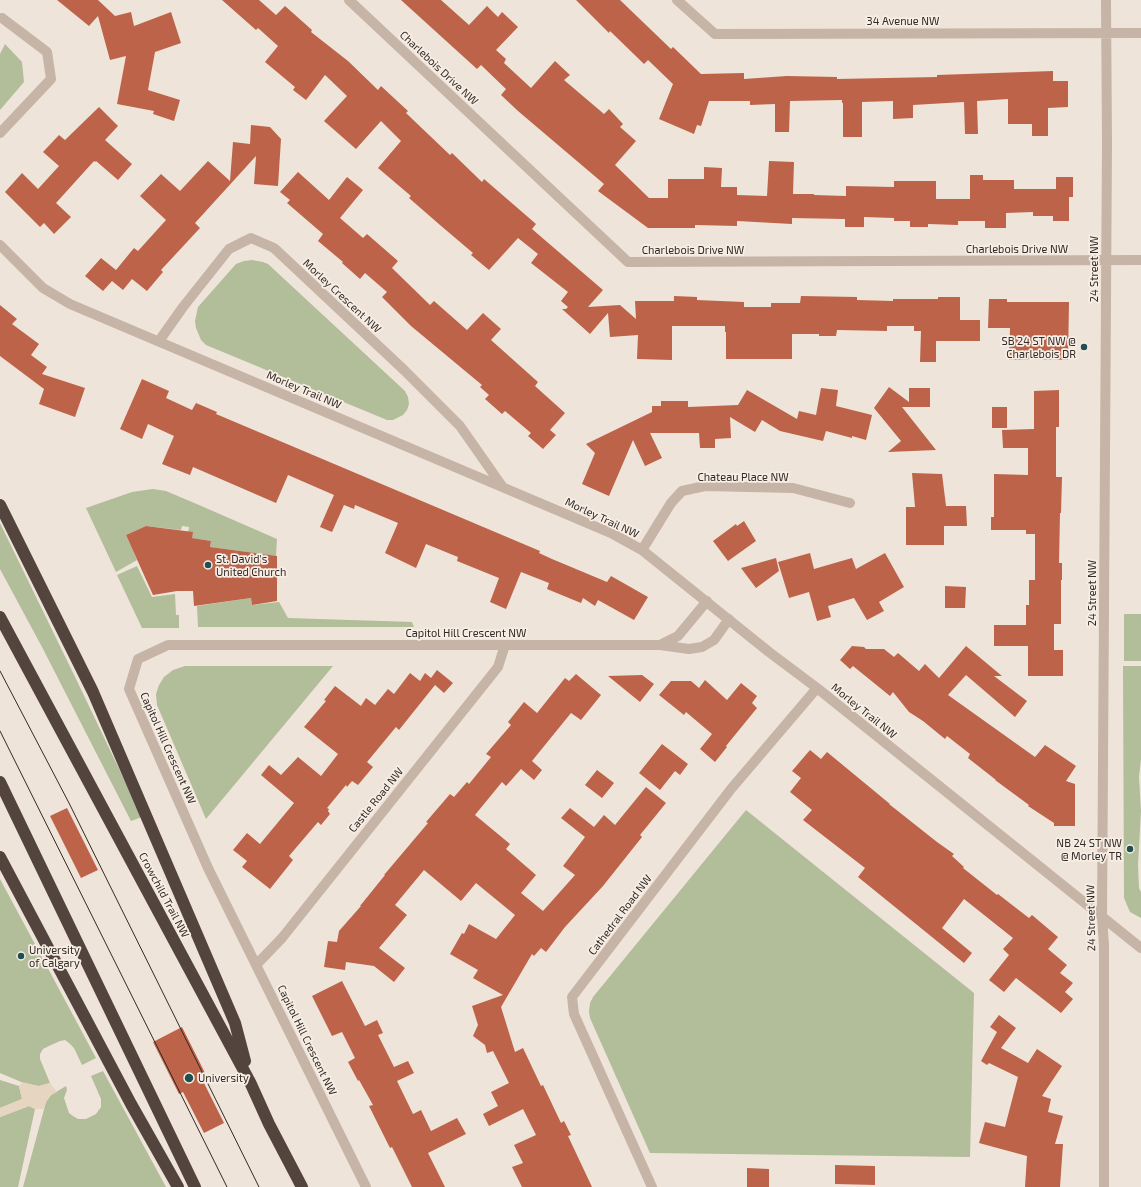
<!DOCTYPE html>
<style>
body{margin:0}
canvas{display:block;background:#efe4d9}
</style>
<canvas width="1141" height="1187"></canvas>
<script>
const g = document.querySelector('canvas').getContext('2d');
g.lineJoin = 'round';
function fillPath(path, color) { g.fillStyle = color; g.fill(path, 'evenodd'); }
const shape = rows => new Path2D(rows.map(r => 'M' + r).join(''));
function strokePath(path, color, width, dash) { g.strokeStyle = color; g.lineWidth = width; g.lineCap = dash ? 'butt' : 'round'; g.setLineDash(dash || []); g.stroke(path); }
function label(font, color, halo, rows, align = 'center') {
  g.font = font + ' "Exo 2",sans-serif'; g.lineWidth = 3.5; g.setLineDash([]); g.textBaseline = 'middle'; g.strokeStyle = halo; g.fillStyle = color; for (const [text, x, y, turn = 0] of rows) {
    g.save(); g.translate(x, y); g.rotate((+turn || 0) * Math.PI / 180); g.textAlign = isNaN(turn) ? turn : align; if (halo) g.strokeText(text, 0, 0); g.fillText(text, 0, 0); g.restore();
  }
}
const green = shape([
 [5,44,22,62,24,82,0,110,0,54],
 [252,260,263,262,268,264,405,391,408,397,409,404,407,410,403,415,393,420,387,420,206,345,201,340,196,328,195,321,198,307,236,264,244,261],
 [153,489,166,491,199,505,277,539,276,556,210,547,211,541,192,538,188,532,189,527,182,526,181,530,146,526,126,535,137,560,116,572,86,508,132,492],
 [0,523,77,681,142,817,131,821,42,647,0,569],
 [137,566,152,597,175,594,176,615,179,615,179,628,142,628,117,575],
 [251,598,252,605,279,602,288,618,412,622,414,627,198,627,197,606],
 [1124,614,1141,614,1141,661,1124,661],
 [185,666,333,666,206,819,157,705,156,694,159,685,164,677,173,670],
 [1123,666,1141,666,1141,759,1139,777,1141,811,1138,865,1139,888,1141,892,1141,918,1130,912,1124,898],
 [746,810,974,993,970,1157,650,1153,590,1018,589,1012,590,1003,593,997],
 [0,879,96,1058,82,1065,74,1048,69,1043,65,1040,60,1041,49,1046,43,1049,40,1054,40,1059,50,1083,39,1086,26,1084,0,1073],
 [103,1071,166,1187,23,1187,46,1102,51,1095,66,1086,67,1090,64,1098,69,1113,73,1116,78,1119,86,1119,96,1114,101,1107,101,1099,91,1076],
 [0,1080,19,1086,22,1099,0,1108],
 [29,1106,35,1109,18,1187,0,1187,0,1117]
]);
const plaza = shape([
 [22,1082,39,1086,50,1083,57,1092,51,1095,46,1102,44,1109,35,1109,29,1106,0,1117,0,1108,22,1099,19,1086]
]);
const building = shape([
 [57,0,98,0,115,16,131,12,134,26,171,12,181,43,155,52,148,90,180,100,174,121,153,114,154,111,117,104,126,56,110,60,98,16,89,26],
 [222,0,259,0,276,15,285,6,312,30,311,32,348,61,378,90,381,86,408,111,406,113,450,155,452,153,482,182,484,179,536,224,532,229,603,290,588,307,620,305,636,319,635,301,674,301,674,296,697,297,697,300,744,302,744,307,771,307,771,303,800,303,801,296,857,297,857,300,893,301,893,299,938,299,938,297,960,297,960,320,980,320,980,341,936,341,936,362,920,362,921,331,914,331,914,326,887,326,887,331,837,330,836,336,819,336,819,334,792,334,792,359,726,359,726,332,725,332,725,326,672,326,672,360,637,359,638,335,610,337,608,313,590,334,562,309,566,309,568,307,561,301,568,292,531,263,538,254,518,238,489,270,471,255,473,253,440,225,409,198,411,196,378,168,401,141,381,121,356,149,324,121,347,96,325,75,306,100,293,90,295,87,265,62,278,46,258,28,256,30],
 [401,0,441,0,469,25,487,6,498,17,502,12,518,27,496,50,506,59,504,63,531,88,555,61,570,75,564,80,604,114,609,109,623,124,620,127,636,141,615,165,649,198,668,198,668,179,704,179,704,167,722,168,721,187,737,187,737,195,767,196,769,161,794,162,793,194,814,194,814,195,846,196,846,186,894,187,894,181,936,181,936,199,970,199,970,175,983,175,983,180,1014,180,1014,189,1056,189,1056,177,1073,177,1073,197,1069,197,1069,221,1053,221,1053,216,1033,216,1033,212,1006,213,1006,228,985,228,985,221,958,221,958,225,928,224,928,227,910,227,910,221,894,221,894,218,864,217,864,227,845,227,845,219,792,218,792,224,737,221,737,226,695,225,695,228,648,228,598,191,604,184,518,111,501,95,506,89,481,65,477,69],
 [576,0,620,0,671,49,673,47,701,74,744,73,744,79,787,76,837,77,837,79,937,77,937,75,1053,71,1053,81,1068,81,1068,107,1048,108,1048,136,1032,136,1032,124,1008,124,1008,99,977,101,978,134,965,134,964,102,913,105,913,118,893,119,893,101,862,102,862,137,843,137,843,103,842,103,842,100,790,101,789,132,775,132,775,104,750,105,750,101,709,101,701,126,697,125,694,134,659,119,673,84,648,60,644,64,610,31,609,33],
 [99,107,118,126,105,140,132,164,118,180,96,161,95,162,94,161,56,203,71,217,54,234,44,223,40,227,5,192,22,173,38,189,59,166,43,152,59,135,65,140],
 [251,125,270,127,281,139,278,186,254,184,256,156,195,223,200,228,161,270,163,272,147,291,132,279,123,290,112,281,103,291,85,276,101,258,116,270,134,248,138,251,166,220,140,196,161,174,180,191,208,161,230,181,233,142,250,144],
 [298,172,329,200,347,177,363,190,340,218,363,238,367,234,398,261,392,268,430,305,434,301,467,330,483,313,501,329,491,340,538,382,535,386,565,413,550,430,556,435,543,449,528,436,531,433,505,411,502,414,485,399,489,395,480,387,482,385,411,326,382,297,387,292,365,273,360,279,342,263,343,262,318,241,323,234,287,203,290,200,280,192],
 [989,299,1007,299,1007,302,1069,302,1068,360,1028,359,1028,360,1009,360,1010,328,988,328],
 [0,305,17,319,12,324,39,344,31,355,47,367,42,374,85,388,75,417,39,404,44,389,0,356],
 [142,379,169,391,166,398,192,410,196,403,217,412,216,414,540,551,539,553,552,559,607,582,611,576,648,597,634,620,598,600,595,606,583,598,581,603,547,589,549,583,521,572,506,609,490,602,499,578,457,561,458,557,426,544,416,568,385,553,398,523,355,505,354,509,344,505,332,532,320,527,334,495,288,475,276,503,193,467,190,475,162,464,174,436,148,424,142,439,120,429],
 [889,387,909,402,909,388,930,388,930,407,902,407,936,450,888,452,901,441,874,408],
 [821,388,838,390,836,406,872,415,866,440,852,436,852,438,826,431,823,441,780,431,762,420,755,432,730,417,731,438,715,439,715,448,700,448,699,433,650,433,662,458,645,466,633,440,609,496,582,484,595,453,586,444,652,412,652,406,661,406,661,401,688,401,688,407,738,405,747,390,797,419,799,411,816,415],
 [1059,390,1059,427,1056,427,1056,477,1062,477,1061,513,1060,513,1059,563,1062,563,1062,580,1061,580,1061,624,1054,624,1054,650,1063,650,1063,676,1028,676,1028,646,994,646,994,625,1026,625,1026,605,1029,605,1029,580,1035,580,1035,534,1026,534,1026,530,991,530,991,517,994,517,994,474,1028,475,1028,448,1003,448,1002,430,1034,429,1034,391],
 [992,407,1007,407,1007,428,992,428],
 [912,473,942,474,946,506,966,506,967,526,944,526,944,545,906,545,906,507,915,507],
 [744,521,756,541,728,561,713,541,736,524,737,526],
 [146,526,193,532,192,538,211,541,210,547,277,556,277,601,252,605,251,598,194,606,193,591,177,591,153,595,126,535],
 [810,553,814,569,852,558,856,569,885,553,904,587,879,602,884,611,867,620,854,598,828,606,831,617,817,621,809,592,789,598,778,562],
 [776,558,779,571,756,588,741,568],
 [945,586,966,587,965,608,945,608],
 [852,646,864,647,866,649,884,649,894,657,898,653,919,671,925,664,939,678,966,646,1002,676,994,676,1027,701,1015,717,966,675,948,695,1035,757,1045,745,1076,766,1066,781,1075,784,1075,826,1054,826,1054,823,1028,806,1029,805,995,780,996,780,968,758,970,754,947,736,945,739,923,721,909,712,893,692,890,696,853,666,850,669,840,660],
 [437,670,453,683,444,693,435,685,399,730,396,727,367,762,373,767,358,785,352,781,347,787,346,785,327,808,329,809,328,811,330,814,321,825,318,822,289,856,293,860,270,889,242,867,247,861,233,850,247,833,260,844,294,803,261,775,269,765,281,775,298,757,321,776,338,754,304,727,326,701,324,700,335,686,361,706,366,698,375,705,388,689,394,694,410,673,420,681,425,673,431,678],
 [576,674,601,695,581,720,571,713,532,761,542,770,534,780,521,769,506,786,502,782,475,815,510,844,506,849,536,875,521,893,543,911,575,875,563,866,585,837,561,818,570,808,594,827,604,815,615,825,646,787,666,803,640,835,642,837,603,886,565,927,546,952,541,948,534,956,532,954,501,1007,515,1052,523,1048,541,1086,543,1085,561,1123,564,1121,571,1135,568,1136,592,1187,522,1187,512,1167,523,1163,514,1145,536,1135,523,1109,489,1126,483,1114,498,1106,491,1092,509,1083,493,1051,487,1053,485,1045,473,1036,478,1025,472,1006,503,995,473,978,478,970,450,954,462,933,464,934,469,924,496,939,515,915,476,883,461,901,424,870,395,905,407,915,379,948,405,968,394,982,374,966,346,962,345,970,324,967,328,941,337,942,339,931,361,906,360,906,385,875,384,875,428,823,426,822,450,794,454,797,467,782,469,784,491,757,486,754,511,725,508,722,524,702,537,713,565,678,569,681],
 [642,675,654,684,640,702,608,676],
 [705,680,727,700,741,683,757,696,752,703,757,708,726,746,727,747,715,762,700,749,712,734,686,712,684,715,659,695,671,681,691,681,699,688],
 [662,744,688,764,680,775,675,771,660,790,639,773],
 [810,750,821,759,827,752,890,804,889,804,937,842,954,854,952,856,964,867,963,868,997,895,998,894,1029,918,1032,915,1058,937,1048,949,1067,965,1060,973,1073,983,1065,992,1073,999,1061,1013,1016,978,1004,992,989,980,1009,955,1003,949,1013,938,964,899,942,928,972,953,964,963,858,877,865,868,803,820,812,810,790,792,801,778,792,771],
 [597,770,614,783,602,798,585,785],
 [67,808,98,870,81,878,50,816],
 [342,981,365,1026,377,1020,383,1033,378,1035,394,1067,408,1061,414,1073,397,1081,413,1114,421,1110,431,1131,457,1118,466,1134,428,1153,445,1187,412,1187,392,1147,390,1148,369,1106,373,1105,359,1080,358,1081,348,1062,355,1058,342,1032,332,1036,312,996],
 [999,1015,1016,1028,1001,1048,1028,1063,1037,1049,1062,1066,1042,1096,1051,1099,1048,1112,1063,1116,1055,1144,1063,1144,1060,1187,1025,1187,1027,1156,979,1143,985,1122,1005,1127,1018,1077,989,1063,987,1065,981,1061,997,1032,990,1027],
 [182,1027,208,1079,203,1081,224,1123,204,1133,183,1092,179,1094,153,1042],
 [835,1165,875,1166,875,1185,835,1184],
 [747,1168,769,1169,769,1187,747,1187]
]);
const minor = shape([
 [349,0,628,262,1141,260],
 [677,0,715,34,1141,33],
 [0,133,51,79,47,52,2,18],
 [0,245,43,288,70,304,613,534,642,550,769,652,817,688,1141,948],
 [159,341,183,307,229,249,251,238,274,248,404,370,460,426,502,486],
 [642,550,671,503,682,491,705,486,793,488,850,503],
 [660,645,678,636,707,601],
 [257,964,282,938,498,667,505,645],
 [366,1187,208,868,129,689,138,659,168,645,660,645,689,649,702,647,714,640,729,619],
 [652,1187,574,1014,572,997,731,789,817,688],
 [1104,1187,1104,945,1102,917,1107,144,1106,0]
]);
const highway = shape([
 [0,505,93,692,235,1023,245,1061],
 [0,617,250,1082,269,1124,302,1187],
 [0,782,195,1187],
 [0,857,131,1104,178,1187]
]);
const tram = shape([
 [0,671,69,803,259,1187],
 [0,731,227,1187]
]);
const markers = [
 [1084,347,4,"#1f4f51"],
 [208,565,4,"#1f4f51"],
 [1130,849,4,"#1f4f51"],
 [21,956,4,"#1f4f51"],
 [189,1078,5,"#1f4f51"]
];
const streetNames = [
 ["34 Avenue NW",903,21],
 ["Charlebois Drive NW",439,68,43],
 ["Charlebois Drive NW",1017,249],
 ["Charlebois Drive NW",693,250],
 ["24 Street NW",1094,269,-90],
 ["Morley Crescent NW",342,296,43],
 ["Morley Trail NW",304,390,23],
 ["Chateau Place NW",743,477],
 ["Morley Trail NW",602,518,25],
 ["24 Street NW",1092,593,-90],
 ["Capitol Hill Crescent NW",466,633],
 ["Morley Trail NW",864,711,39],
 ["Capitol Hill Crescent NW",168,748,66],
 ["Castle Road NW",376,800,-51],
 ["Crowchild Trail NW",164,895,62],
 ["Cathedral Road NW",620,915,-53],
 ["24 Street NW",1091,918,-91],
 ["Capitol Hill Crescent NW",307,1040,64]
];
const poiNames = [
 ["SB 24 ST NW @",1076,341,"right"],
 ["Charlebois DR",1076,354,"right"],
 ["St. David's",216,559],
 ["United Church",216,572],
 ["NB 24 ST NW",1122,843,"right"],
 ["@ Morley TR",1122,856,"right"],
 ["University",29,950],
 ["of Calgary",29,963],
 ["University",198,1078]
];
fillPath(green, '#b2bd9a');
fillPath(plaza, '#e6d5c1');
fillPath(building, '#bd6349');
strokePath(minor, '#c6b4a6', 10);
strokePath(highway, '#53443e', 12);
strokePath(tram, '#332a26', 1);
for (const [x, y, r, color] of markers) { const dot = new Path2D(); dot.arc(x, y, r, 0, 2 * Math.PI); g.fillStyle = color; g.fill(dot); strokePath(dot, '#f7eee5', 1.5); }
label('11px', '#332a26', '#f7eee5', streetNames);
label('11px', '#332a26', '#f7eee5', poiNames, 'left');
</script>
